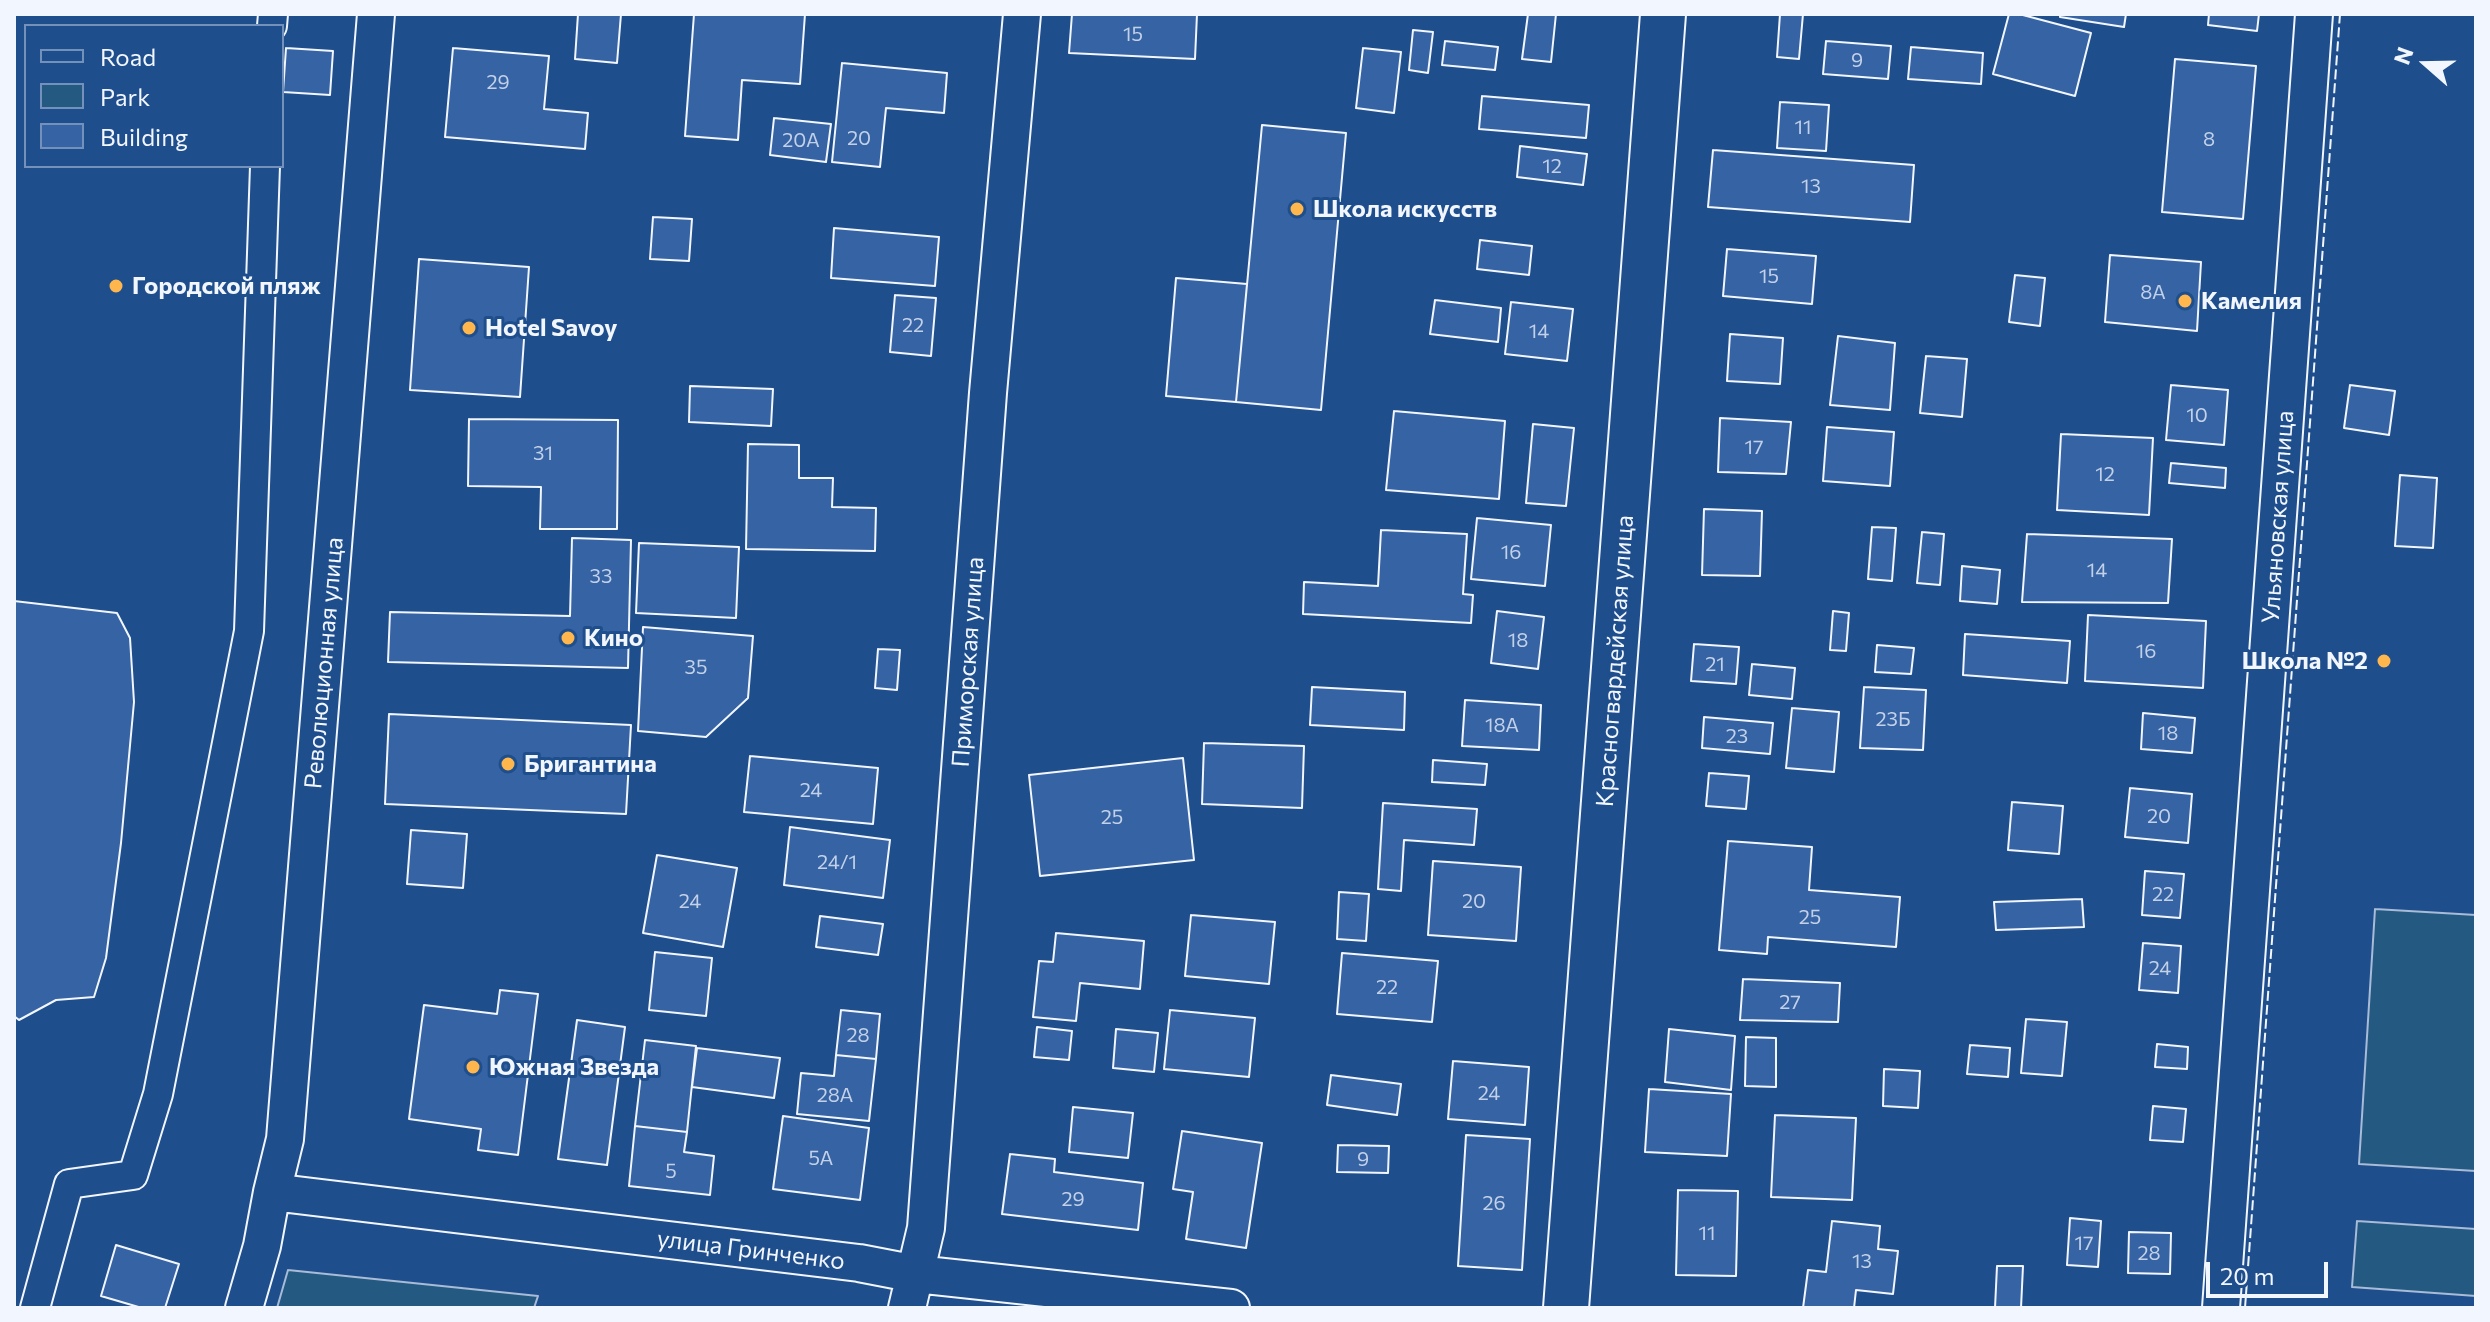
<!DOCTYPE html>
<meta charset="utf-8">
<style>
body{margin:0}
#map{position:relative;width:2490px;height:1322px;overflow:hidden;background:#1f4e8c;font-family:Commissioner,sans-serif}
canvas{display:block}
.frame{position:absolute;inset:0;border:16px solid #f2f6ff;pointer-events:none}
.legend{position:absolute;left:24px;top:24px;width:260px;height:144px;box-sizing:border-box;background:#1f4e8c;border:2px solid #7391ba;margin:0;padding:10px 14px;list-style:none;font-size:24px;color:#f2f6ff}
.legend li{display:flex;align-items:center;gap:16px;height:40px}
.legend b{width:40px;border:2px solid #7391ba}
.north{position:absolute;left:2386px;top:24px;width:80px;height:80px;-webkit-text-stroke:6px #1f4e8c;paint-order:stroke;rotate:290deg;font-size:22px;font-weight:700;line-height:32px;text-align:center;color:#f2f6ff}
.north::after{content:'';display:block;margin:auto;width:28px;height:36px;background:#f2f6ff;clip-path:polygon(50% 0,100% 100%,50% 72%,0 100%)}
.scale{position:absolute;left:2206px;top:1262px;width:122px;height:36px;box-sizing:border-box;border:4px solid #f2f6ff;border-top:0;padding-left:10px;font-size:24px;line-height:28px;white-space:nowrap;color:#f2f6ff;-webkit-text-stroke:6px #1f4e8c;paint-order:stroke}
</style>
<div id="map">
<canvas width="2490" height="1322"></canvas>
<div class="frame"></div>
<ul class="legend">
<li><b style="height:10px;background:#1f4e8c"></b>Road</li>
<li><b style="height:22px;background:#245a82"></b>Park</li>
<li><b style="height:22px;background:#3563a3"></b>Building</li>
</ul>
<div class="north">N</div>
<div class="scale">20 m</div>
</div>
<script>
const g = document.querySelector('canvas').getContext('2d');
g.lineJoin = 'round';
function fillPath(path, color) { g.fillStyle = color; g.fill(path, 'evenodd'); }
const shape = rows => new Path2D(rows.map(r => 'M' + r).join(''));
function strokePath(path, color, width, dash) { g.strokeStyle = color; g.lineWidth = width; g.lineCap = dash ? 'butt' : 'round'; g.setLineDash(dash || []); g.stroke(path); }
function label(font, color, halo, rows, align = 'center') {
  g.font = font + ' Commissioner,sans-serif'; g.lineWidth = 6; g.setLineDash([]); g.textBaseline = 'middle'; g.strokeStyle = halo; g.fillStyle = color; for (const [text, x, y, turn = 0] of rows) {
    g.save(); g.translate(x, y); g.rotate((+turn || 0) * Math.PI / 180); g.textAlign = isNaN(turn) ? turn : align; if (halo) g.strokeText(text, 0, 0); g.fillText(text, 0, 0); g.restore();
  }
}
const green = shape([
 [2375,909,2476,915,2476,1171,2359,1164,2375,909],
 [2357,1221,2476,1229,2476,1296,2352,1287,2357,1221],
 [288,1270,538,1296,534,1308,277,1308,288,1270]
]);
const building = shape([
 [578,14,621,14,617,63,575,59,578,14],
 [694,14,805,14,800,84,742,80,738,140,685,136,694,14],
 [1072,14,1197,14,1195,59,1069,53,1072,14],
 [1528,14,1556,14,1551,62,1522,59,1528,14],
 [1780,14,1803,14,1799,59,1777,57,1780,14],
 [2009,14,2019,14,2091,33,2075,96,1993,74,2009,14],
 [2060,14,2126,14,2124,27,2060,17,2060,14],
 [2209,14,2259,14,2257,31,2208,25,2209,14],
 [1413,30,1433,32,1428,73,1409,70,1413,30],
 [1445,41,1498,47,1495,70,1442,65,1445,41],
 [1826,41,1891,46,1888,79,1823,74,1826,41],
 [1911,47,1983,53,1981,84,1908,79,1911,47],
 [286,48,333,51,330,95,283,92,286,48],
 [453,48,549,56,544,109,588,113,585,149,445,137,453,48],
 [1363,48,1401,52,1394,113,1356,108,1363,48],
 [2175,59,2256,66,2243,219,2162,212,2175,59],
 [842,63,947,73,944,113,886,108,880,167,832,162,842,63],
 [1482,96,1589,105,1586,138,1479,129,1482,96],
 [1780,102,1829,105,1826,151,1777,148,1780,102],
 [774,118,831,124,826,162,770,155,774,118],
 [1262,125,1346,133,1321,410,1236,402,1262,125],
 [1520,146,1587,154,1583,185,1517,177,1520,146],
 [1713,150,1914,165,1910,222,1708,207,1713,150],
 [653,217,692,219,689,261,650,259,653,217],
 [834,228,939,237,935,286,831,278,834,228],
 [1480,240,1532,246,1529,275,1477,269,1480,240],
 [1727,249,1816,256,1812,304,1723,296,1727,249],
 [2110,255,2201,262,2197,331,2105,322,2110,255],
 [419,259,529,267,520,397,410,390,419,259],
 [2015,275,2045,278,2040,326,2009,322,2015,275],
 [1176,278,1247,284,1236,402,1166,396,1176,278],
 [895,295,936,298,931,356,890,352,895,295],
 [1435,300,1501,308,1498,342,1430,334,1435,300],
 [1511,302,1573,309,1567,361,1505,354,1511,302],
 [1730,334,1783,338,1780,384,1727,381,1730,334],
 [1838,336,1895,343,1890,410,1830,405,1838,336],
 [1926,356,1967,359,1962,417,1920,413,1926,356],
 [2171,385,2228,390,2224,445,2166,440,2171,385],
 [2350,385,2395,391,2389,435,2344,428,2350,385],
 [690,386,773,389,771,426,689,422,690,386],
 [1394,411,1505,421,1499,499,1386,490,1394,411],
 [1720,418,1791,422,1786,474,1718,472,1720,418],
 [469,419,618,420,617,529,540,529,541,487,468,486,469,419],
 [1533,424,1574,428,1566,506,1526,503,1533,424],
 [1827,427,1894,432,1890,486,1823,481,1827,427],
 [2061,434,2153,438,2149,515,2057,510,2061,434],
 [748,444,799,445,799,478,833,478,832,507,876,508,875,551,746,549,748,444],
 [2171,463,2226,468,2225,488,2169,483,2171,463],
 [2400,475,2437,478,2433,548,2395,546,2400,475],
 [1704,509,1762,511,1760,576,1702,575,1704,509],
 [1477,518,1551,525,1545,586,1471,579,1477,518],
 [1872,527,1896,528,1892,581,1868,579,1872,527],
 [1381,530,1467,534,1463,594,1473,595,1471,623,1303,614,1304,582,1378,586,1381,530],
 [1922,532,1944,534,1940,585,1917,583,1922,532],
 [2027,534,2172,539,2168,603,2022,602,2027,534],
 [572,538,631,540,628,668,388,662,390,612,570,616,572,538],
 [639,543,739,547,736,618,636,613,639,543],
 [1962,566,2000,570,1997,604,1960,601,1962,566],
 [14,601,117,613,130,638,134,702,121,843,106,958,94,997,56,1000,19,1020,14,1016,14,601],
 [1497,611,1544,617,1538,669,1491,663,1497,611],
 [1833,611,1849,613,1846,651,1830,650,1833,611],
 [2088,615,2206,621,2203,688,2085,681,2088,615],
 [643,627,753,636,748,698,706,737,638,731,643,627],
 [1965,634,2070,641,2067,683,1963,675,1965,634],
 [1694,644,1739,647,1736,684,1691,681,1694,644],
 [1877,645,1914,648,1911,674,1875,672,1877,645],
 [878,649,900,650,897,690,875,688,878,649],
 [1752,664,1795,668,1792,699,1749,695,1752,664],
 [1312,687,1405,692,1404,730,1310,725,1312,687],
 [1864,687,1926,690,1923,750,1860,748,1864,687],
 [1465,700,1541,705,1539,750,1462,746,1465,700],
 [1792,708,1839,712,1834,772,1786,768,1792,708],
 [2143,713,2195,718,2192,753,2141,749,2143,713],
 [389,714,631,725,626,814,385,804,389,714],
 [1704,717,1773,723,1770,754,1702,748,1704,717],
 [1204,743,1304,746,1302,808,1202,804,1204,743],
 [750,756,878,768,873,824,744,812,750,756],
 [1183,758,1194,860,1040,876,1029,775,1183,758],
 [1433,760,1487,764,1485,785,1432,782,1433,760],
 [1709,773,1749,776,1746,809,1706,806,1709,773],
 [2130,788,2192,794,2188,843,2125,837,2130,788],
 [2012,802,2063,806,2059,854,2008,850,2012,802],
 [1383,803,1477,809,1474,845,1404,840,1401,891,1378,889,1383,803],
 [790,827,890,840,883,898,784,885,790,827],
 [411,830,467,834,463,888,407,884,411,830],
 [1728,841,1812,847,1809,890,1900,897,1896,947,1768,937,1767,954,1719,950,1728,841],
 [657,855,737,868,723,947,643,933,657,855],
 [1433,861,1521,867,1516,941,1428,935,1433,861],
 [2145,871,2184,874,2180,918,2142,915,2145,871],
 [1339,892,1369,894,1366,941,1337,939,1339,892],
 [2082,899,2084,927,1996,930,1994,902,2082,899],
 [1191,915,1275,922,1269,984,1185,976,1191,915],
 [820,916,883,924,878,955,816,947,820,916],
 [1056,933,1144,941,1140,989,1080,983,1076,1021,1033,1017,1039,961,1053,962,1056,933],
 [2143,943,2181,946,2178,993,2139,990,2143,943],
 [655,952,712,958,706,1016,649,1010,655,952],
 [1342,953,1438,961,1432,1022,1337,1014,1342,953],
 [1743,979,1840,983,1838,1022,1740,1020,1743,979],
 [500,990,538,994,518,1155,478,1150,481,1129,409,1119,424,1005,497,1014,500,990],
 [841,1010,880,1014,876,1059,836,1055,841,1010],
 [1170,1010,1255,1018,1249,1077,1164,1069,1170,1010],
 [2026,1019,2067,1022,2062,1076,2021,1073,2026,1019],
 [577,1020,625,1027,607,1165,558,1159,577,1020],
 [1037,1027,1072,1031,1069,1060,1034,1057,1037,1027],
 [1116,1029,1158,1033,1154,1072,1113,1068,1116,1029],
 [1669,1029,1735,1036,1731,1090,1665,1082,1669,1029],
 [1746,1037,1776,1038,1776,1087,1745,1086,1746,1037],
 [645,1040,696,1046,687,1132,635,1126,645,1040],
 [2157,1044,2188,1047,2187,1069,2155,1067,2157,1044],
 [1970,1045,2010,1048,2008,1077,1967,1074,1970,1045],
 [697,1048,780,1058,774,1098,692,1087,697,1048],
 [836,1055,876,1059,869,1121,797,1114,801,1073,834,1076,836,1055],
 [1453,1061,1529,1067,1525,1125,1448,1119,1453,1061],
 [1884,1069,1920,1071,1918,1108,1883,1106,1884,1069],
 [1331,1075,1401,1084,1397,1115,1327,1105,1331,1075],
 [1649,1089,1731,1094,1727,1156,1645,1152,1649,1089],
 [2153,1106,2186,1109,2183,1142,2150,1140,2153,1106],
 [1073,1107,1133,1113,1128,1158,1069,1152,1073,1107],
 [1775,1115,1856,1118,1852,1200,1771,1197,1775,1115],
 [783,1116,869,1128,860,1200,773,1189,783,1116],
 [635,1126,687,1132,684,1152,714,1156,710,1195,629,1186,635,1126],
 [1182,1131,1262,1143,1246,1248,1186,1239,1193,1192,1173,1189,1182,1131],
 [1466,1135,1530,1139,1522,1270,1458,1266,1466,1135],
 [1338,1145,1389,1146,1388,1173,1337,1172,1338,1145],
 [1010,1154,1055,1159,1054,1172,1143,1183,1138,1230,1002,1214,1010,1154],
 [1678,1190,1738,1191,1736,1276,1676,1275,1678,1190],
 [2070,1218,2101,1221,2098,1267,2067,1265,2070,1218],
 [1832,1221,1880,1226,1878,1249,1898,1251,1893,1294,1856,1290,1854,1308,1803,1308,1808,1270,1826,1272,1832,1221],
 [2129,1232,2171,1233,2170,1274,2128,1273,2129,1232],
 [116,1245,179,1264,165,1308,142,1308,101,1296,116,1245],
 [1997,1266,2023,1266,2021,1308,1995,1308,1997,1266]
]);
const pedestrian = shape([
 [272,26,273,14],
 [35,1308,69,1184,133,1175,158,1094,249,631,265,166]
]);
const minor = shape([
 [272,1192,859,1263,916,1274,1231,1308],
 [244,1308,262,1246,272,1192,285,1139,376,14],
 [907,1308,926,1228,988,393,1022,14],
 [2221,1308,2314,14]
]);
const tertiary = shape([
 [1566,1308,1663,14]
]);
const fence = shape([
 [2245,1308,2340,14]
]);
const markers = [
 [1297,209,8,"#ffb74d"],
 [116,286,8,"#ffb74d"],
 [2185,301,8,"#ffb74d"],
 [469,328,8,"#ffb74d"],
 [568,638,8,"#ffb74d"],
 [2384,661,8,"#ffb74d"],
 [508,764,8,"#ffb74d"],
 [473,1067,8,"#ffb74d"]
];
const numberNames = [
 ["15",1133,34],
 ["9",1857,60],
 ["29",498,82],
 ["11",1803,127],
 ["20",859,138],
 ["8",2209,139],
 ["20А",801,140],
 ["12",1552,166],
 ["13",1811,186],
 ["15",1769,276],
 ["8А",2153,292],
 ["22",913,325],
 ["14",1539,331],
 ["10",2197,415],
 ["17",1754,447],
 ["31",543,453],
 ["12",2105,474],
 ["16",1511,552],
 ["14",2097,570],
 ["33",601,576],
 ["18",1518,640],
 ["16",2146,651],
 ["21",1715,664],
 ["35",696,667],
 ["23Б",1893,719],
 ["18А",1502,725],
 ["18",2168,733],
 ["23",1737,736],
 ["24",811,790],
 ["20",2159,816],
 ["25",1112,817],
 ["24/1",837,862],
 ["22",2163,894],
 ["24",690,901],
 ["20",1474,901],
 ["25",1810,917],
 ["24",2160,968],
 ["22",1387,987],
 ["27",1790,1002],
 ["28",858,1035],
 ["24",1489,1093],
 ["28А",835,1095],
 ["5А",821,1158],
 ["9",1363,1159],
 ["5",671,1171],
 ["29",1073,1199],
 ["26",1494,1203],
 ["11",1707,1233],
 ["17",2084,1243],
 ["28",2149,1253],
 ["13",1862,1261]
];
const poiNames = [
 ["Школа искусств",1313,209],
 ["Городской пляж",132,286],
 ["Камелия",2201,301],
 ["Hotel Savoy",485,328],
 ["Кино",584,638],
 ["Школа №2",2368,661,"right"],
 ["Бригантина",524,764],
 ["Южная Звезда",489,1067]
];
const streetNames = [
 ["Ульяновская улица",2278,517,-86],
 ["Красногвардейская улица",1615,661,-86],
 ["Приморская улица",968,662,-86],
 ["Революционная улица",324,663,-85],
 ["улица Гринченко",751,1250,7]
];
fillPath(green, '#245a82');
strokePath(green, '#a8bbd7', 2);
fillPath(building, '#3563a3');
strokePath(building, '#f2f6ff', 2);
strokePath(pedestrian, '#f2f6ff', 32);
strokePath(minor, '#f2f6ff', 40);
strokePath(tertiary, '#f2f6ff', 48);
strokePath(pedestrian, '#1f4e8c', 28);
strokePath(minor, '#1f4e8c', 36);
strokePath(tertiary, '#1f4e8c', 44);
strokePath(fence, '#f2f6ff', 2, [10, 4]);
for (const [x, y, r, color] of markers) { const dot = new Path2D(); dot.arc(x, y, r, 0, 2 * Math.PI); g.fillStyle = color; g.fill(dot); strokePath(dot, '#1f4e8c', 3); }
label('20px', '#c3d1e8', null, numberNames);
label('bold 24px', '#f2f6ff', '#1f4e8c', poiNames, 'left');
label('24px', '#f2f6ff', '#1f4e8c', streetNames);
</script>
